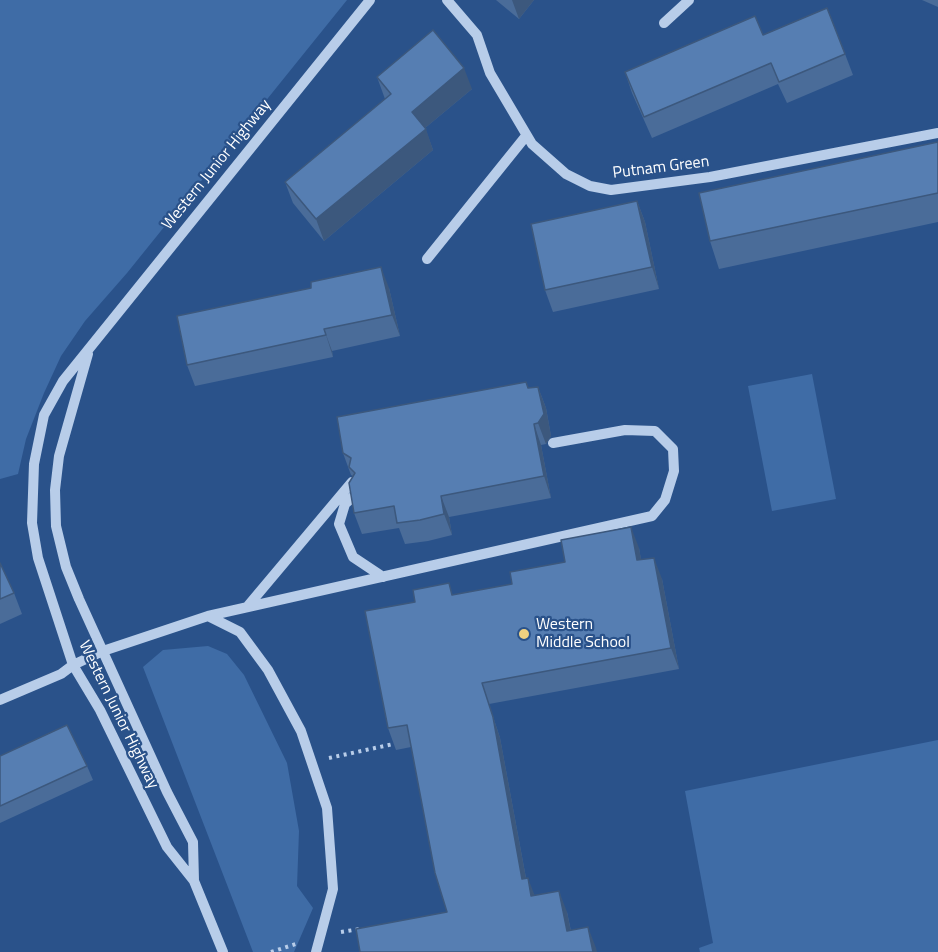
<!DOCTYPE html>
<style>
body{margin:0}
canvas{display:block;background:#2a528a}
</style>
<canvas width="938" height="952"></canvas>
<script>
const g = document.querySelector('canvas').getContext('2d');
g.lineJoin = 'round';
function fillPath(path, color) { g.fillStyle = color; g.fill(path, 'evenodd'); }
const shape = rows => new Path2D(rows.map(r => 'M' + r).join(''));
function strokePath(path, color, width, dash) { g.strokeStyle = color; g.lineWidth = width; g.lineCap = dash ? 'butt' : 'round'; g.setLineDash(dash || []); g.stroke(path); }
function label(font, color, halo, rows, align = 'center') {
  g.font = font + ' "Titillium Web",sans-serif'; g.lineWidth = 4.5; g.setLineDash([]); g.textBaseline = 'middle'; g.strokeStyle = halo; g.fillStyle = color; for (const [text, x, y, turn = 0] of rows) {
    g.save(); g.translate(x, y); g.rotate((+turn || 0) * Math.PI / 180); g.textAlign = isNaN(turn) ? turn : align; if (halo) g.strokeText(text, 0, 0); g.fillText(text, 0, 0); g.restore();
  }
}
const green = shape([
 [0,0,347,0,127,273,85,321,61,356,44,393,26,439,18,474,0,479],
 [812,374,836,499,772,511,748,386],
 [208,646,227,654,244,675,287,763,299,831,297,886,313,908,294,952,253,952,143,667,163,650],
 [938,740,938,952,700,952,699,948,713,943,685,791]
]);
const path = shape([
 [329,758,398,743],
 [341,932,360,929],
 [271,952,299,943]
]);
const minor = shape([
 [447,0,477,35,490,73,532,144,566,174,590,186,611,190,710,177,938,133],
 [664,23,689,0],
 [427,259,526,136],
 [88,354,59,456,55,490,56,526,66,567,79,599,167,792,193,842,194,881],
 [355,495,345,504,339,524,353,557,383,577],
 [247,607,352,482],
 [208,616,240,632,268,670,301,731,327,808,333,889,316,952],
 [0,700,61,674,73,665,103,651,208,616,652,516,665,500,674,471,673,449,655,431,625,430,553,443],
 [223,952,194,881,167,847,100,710,73,665,38,558,32,523,34,464,44,415,63,381,370,0]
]);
const wall = shape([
 [496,0,534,0,519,19],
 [922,0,938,0,938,7],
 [763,35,845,54,853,75,787,103,778,84,652,138,632,93,625,72],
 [377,77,472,89,425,128,433,150,324,241,293,203,285,182,385,99],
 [938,142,938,222,719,269,710,241],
 [637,201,645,222,659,289,553,312,545,290],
 [389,288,400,336,332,351,333,357,195,386,187,365],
 [526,382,528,388,538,387,546,408,551,436,546,444,541,445,551,498,449,517,452,535,428,541,405,544,399,528,362,534,354,513,353,476,351,475,343,453],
 [639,548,641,560,662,579,679,669,489,704,500,738,526,878,534,895,567,912,571,931,596,948,447,912,411,747,396,750,388,728,453,595,512,584,565,562],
 [0,563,14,593,22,614,0,624],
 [0,756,87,766,93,780,0,823]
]);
const shadedWall = shape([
 [512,0,534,0,519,19],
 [464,68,472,89,419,133,412,112],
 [426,129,433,150,324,241,316,219],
 [637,201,645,222,659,289,652,267],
 [381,267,389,288,400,336,392,315],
 [324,329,332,351,333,357,326,335],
 [538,387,546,408,551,436,546,444,538,423],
 [534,424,541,445,551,498,544,476],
 [441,496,449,517,452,535,444,514],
 [631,527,639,548,645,582,637,560],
 [654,558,662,579,679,669,671,648],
 [482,683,500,738,530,900,522,879],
 [528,878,536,899,531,896],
 [559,891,567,912,575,952,567,931],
 [588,927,596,948,597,952,593,952]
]);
const building = shape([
 [827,8,845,54,779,82,771,63,644,117,625,72,755,16,763,35,827,8],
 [433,30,464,68,412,112,426,129,316,219,285,182,391,94,377,77,433,30],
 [938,142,938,193,710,241,699,193,938,142],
 [637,201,652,267,545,290,531,224,637,201],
 [381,267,392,315,324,329,326,335,187,365,177,316,311,288,311,282,381,267],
 [526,382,528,388,538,387,544,414,538,423,534,424,544,476,441,496,444,514,420,520,397,523,394,506,354,513,349,483,355,473,349,467,351,458,343,453,337,417,526,382],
 [631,527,637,560,654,558,671,648,482,683,493,717,522,879,528,878,531,896,559,891,567,931,588,927,593,952,360,952,356,929,447,912,435,873,407,725,388,728,365,611,415,602,413,590,449,583,452,595,512,584,510,572,565,562,561,540,631,527],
 [0,563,14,593,0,599,0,563],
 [67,725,87,766,0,806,0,756,67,725]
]);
const markers = [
 [524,634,6,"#f0d180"]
];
const streetNames = [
 ["Western Junior Highway",217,165,-51],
 ["Putnam Green",661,168,-7],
 ["Western Junior Highway",118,715,64]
];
const poiNames = [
 ["Western",536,625],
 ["Middle School",536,643]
];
fillPath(green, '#3f6ca6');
strokePath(path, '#b8cde9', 4, [3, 4.5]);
strokePath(minor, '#b8cde9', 10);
fillPath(wall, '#4a6c99');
fillPath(shadedWall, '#3c587d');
fillPath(building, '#567eb2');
strokePath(building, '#3c587d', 1.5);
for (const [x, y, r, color] of markers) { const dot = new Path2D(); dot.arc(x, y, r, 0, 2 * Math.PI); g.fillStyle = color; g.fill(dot); strokePath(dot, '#2a528a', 2); }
label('16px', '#fff', '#2a528a', streetNames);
label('16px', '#fff', '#2a528a', poiNames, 'left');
</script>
